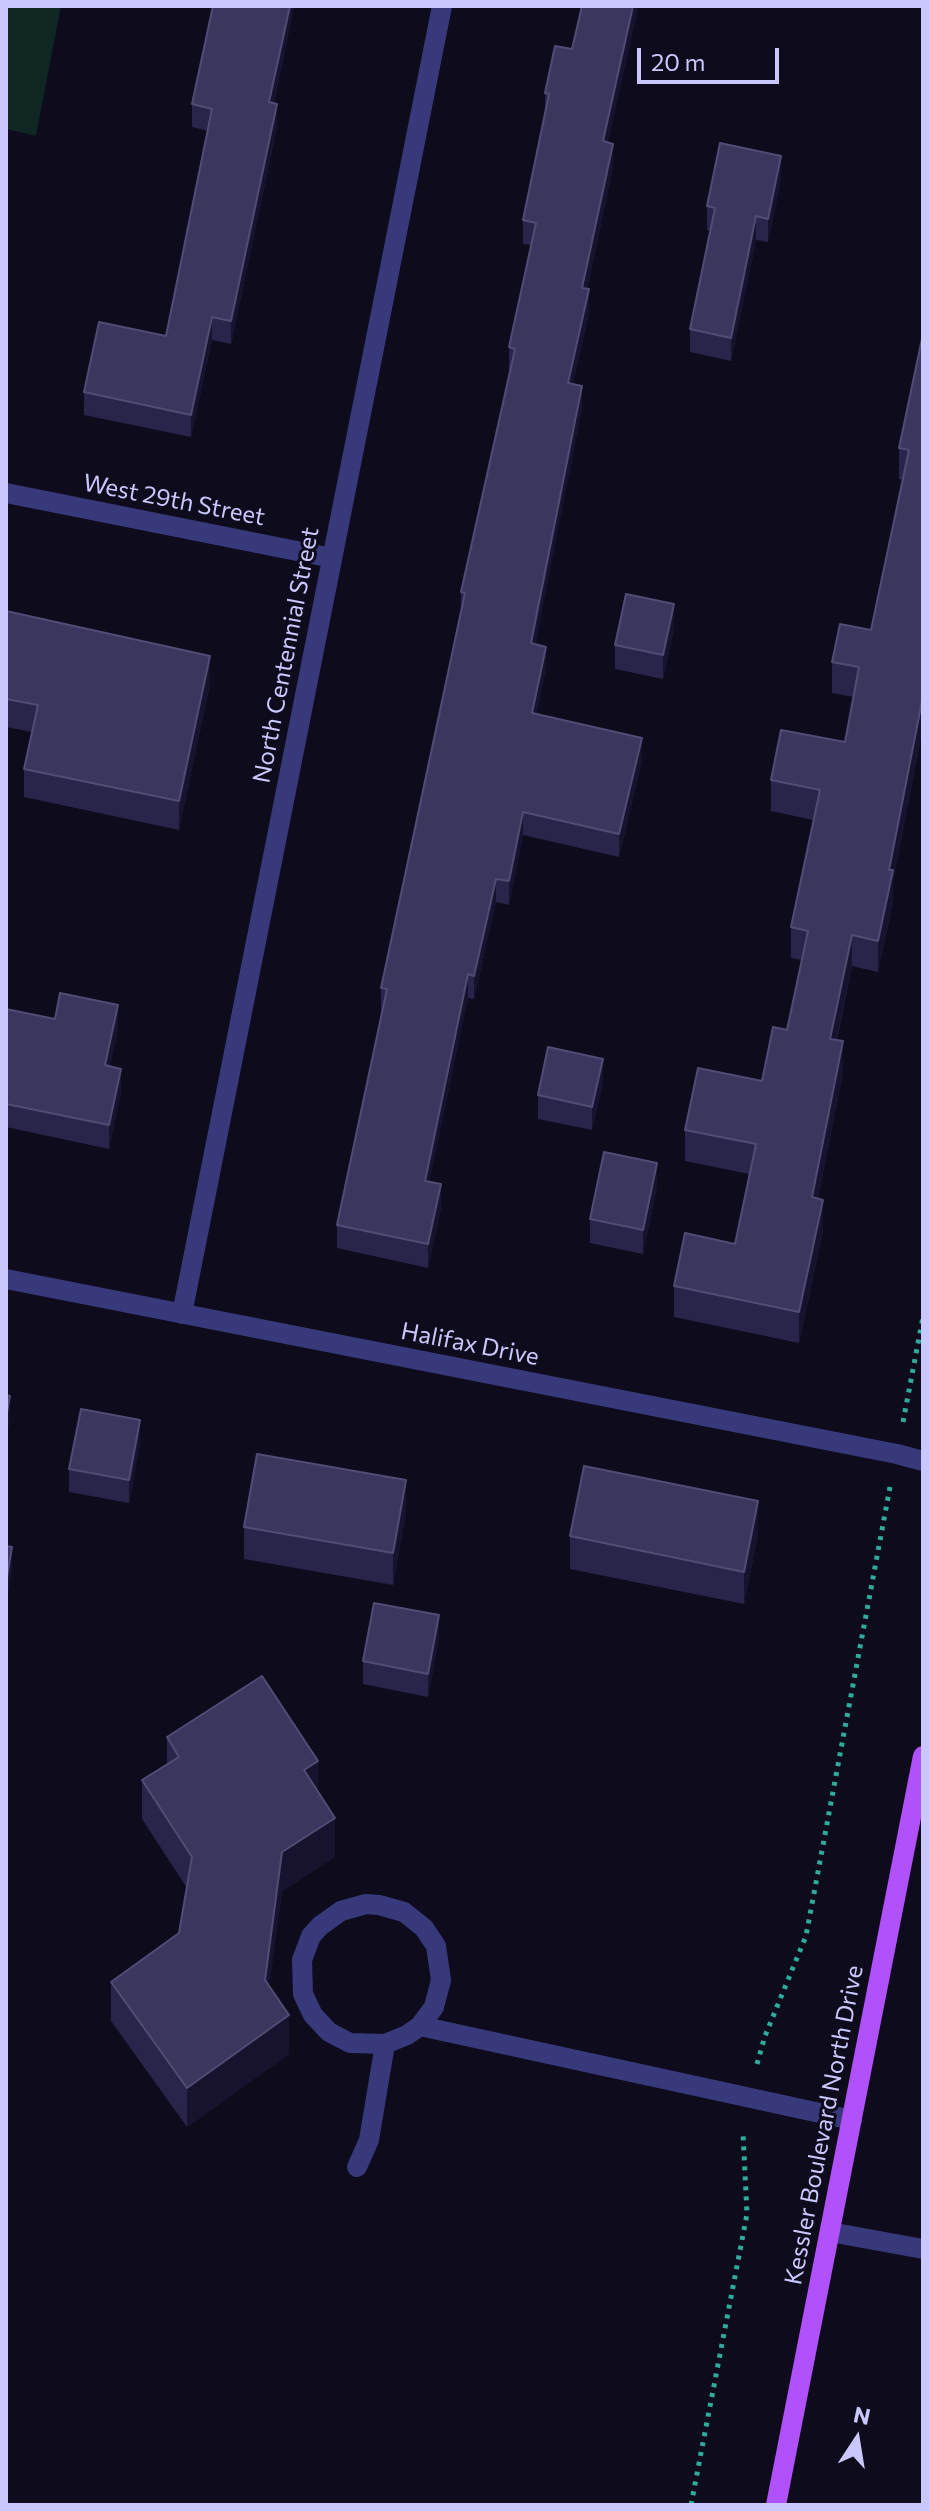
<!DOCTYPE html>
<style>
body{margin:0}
#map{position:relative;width:929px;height:2511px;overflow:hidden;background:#0d0b1c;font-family:Commissioner,sans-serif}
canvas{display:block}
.frame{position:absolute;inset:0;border:8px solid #cac7fe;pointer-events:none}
.north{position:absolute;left:817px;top:2399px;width:80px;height:80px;-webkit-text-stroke:6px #0d0b1c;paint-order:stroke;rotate:12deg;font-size:22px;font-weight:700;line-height:32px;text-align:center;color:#cac7fe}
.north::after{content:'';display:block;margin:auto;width:28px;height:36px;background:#cac7fe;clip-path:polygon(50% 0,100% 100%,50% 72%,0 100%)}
.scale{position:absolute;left:637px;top:48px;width:142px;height:36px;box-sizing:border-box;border:4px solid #cac7fe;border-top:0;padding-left:10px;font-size:24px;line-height:28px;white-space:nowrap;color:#cac7fe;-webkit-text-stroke:6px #0d0b1c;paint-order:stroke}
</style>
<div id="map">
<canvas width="929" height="2511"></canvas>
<div class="frame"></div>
<div class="north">N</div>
<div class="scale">20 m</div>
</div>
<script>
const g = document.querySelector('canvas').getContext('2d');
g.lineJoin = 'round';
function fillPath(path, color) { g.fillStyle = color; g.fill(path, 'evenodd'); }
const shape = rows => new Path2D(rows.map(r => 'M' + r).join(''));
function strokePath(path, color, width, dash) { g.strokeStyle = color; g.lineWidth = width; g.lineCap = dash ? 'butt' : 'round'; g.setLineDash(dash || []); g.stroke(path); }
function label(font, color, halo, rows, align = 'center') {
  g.font = font + ' Commissioner,sans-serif'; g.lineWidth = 6; g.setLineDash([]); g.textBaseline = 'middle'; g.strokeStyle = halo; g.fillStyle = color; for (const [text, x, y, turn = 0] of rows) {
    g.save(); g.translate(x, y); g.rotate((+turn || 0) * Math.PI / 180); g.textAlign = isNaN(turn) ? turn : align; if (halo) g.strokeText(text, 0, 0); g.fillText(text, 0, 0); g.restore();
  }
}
const green = shape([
 [6,6,61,6,36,136,6,129]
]);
const path = shape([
 [903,1422,923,1317],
 [757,2064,765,2036,806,1936,890,1487],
 [691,2505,747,2214,743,2133]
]);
const minor = shape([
 [6,493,332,558],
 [6,1279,897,1454,923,1461],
 [182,1314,442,6],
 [385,2044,350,2043,329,2032,313,2015,303,1994,302,1960,311,1936,320,1926,341,1911,366,1904,379,1905,404,1912,424,1928,436,1946,441,1980,434,2007,420,2026],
 [357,2167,369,2140,385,2044,407,2035,420,2026,852,2120],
 [830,2232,923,2249]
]);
const major = shape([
 [776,2505,923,1756]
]);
const wall = shape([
 [213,6,294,6,274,103,277,127,231,344,212,340,191,437,84,415,84,392,166,336,208,131,192,127,192,104],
 [555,46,608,142,613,167,587,289,589,313,573,384,582,409,535,644,546,670,536,714,642,761,619,857,523,835,509,905,496,902,474,999,468,998,429,1182,441,1208,428,1268,337,1248,337,1225,382,1012,381,1011,381,988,461,610,461,592,510,371,509,370,509,347,532,245,523,244,523,220,545,113,545,93],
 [781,179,768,242,756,240,731,361,690,352,690,329,710,230,707,230,707,206],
 [923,334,923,727,893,882,893,902,878,972,852,966,837,1040,843,1072,818,1199,823,1231,799,1343,674,1317,674,1286,735,1244,749,1174,685,1161,685,1130,762,1081,787,1030,802,960,791,958,791,927,813,820,771,811,771,780,845,742,854,697,832,693,832,662,871,630,902,480,899,479,899,448],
 [6,611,210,684,179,830,24,797,24,769,32,732,6,727],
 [674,628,663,679,615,669,615,645],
 [6,1009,55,1019,118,1029,110,1066,121,1092,109,1149,6,1127],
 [603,1083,592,1130,538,1119,538,1095],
 [657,1187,643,1254,590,1243,590,1219],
 [140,1444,129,1503,69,1492,69,1469],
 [406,1513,393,1585,244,1559,244,1527],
 [758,1534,744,1604,570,1569,570,1536],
 [439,1638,428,1697,363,1684,363,1661],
 [167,1737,318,1791,335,1857,282,1891,269,1986,289,2054,187,2127,111,2021,111,1982,179,1933,187,1888,142,1819,142,1780,167,1765]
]);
const shadedWall = shape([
 [290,6,294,6,269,125,269,102],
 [633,6,639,6,603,165,603,141],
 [277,104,277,127,231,344,231,321],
 [613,144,613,167,582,311,582,288],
 [781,156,781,179,768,242,768,219],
 [756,216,756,240,731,361,731,338],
 [589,289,589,313,568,406,568,383],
 [212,317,212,340,191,437,191,415],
 [582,386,582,409,531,667,531,643],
 [674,604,674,628,663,679,663,655],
 [546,647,546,670,532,736,532,713],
 [210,656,210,684,179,830,179,801],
 [923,696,923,727,893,882,893,902,878,972,878,941,889,870],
 [642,738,642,761,619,857,619,834],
 [523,812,523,835,509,905,509,881],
 [496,879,496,902,474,999,474,976],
 [852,935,852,966,830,1070,830,1039],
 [468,974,468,998,425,1204,425,1181],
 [118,1005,118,1029,105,1089,105,1065],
 [843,1041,843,1072,812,1229,812,1197],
 [603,1059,603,1083,592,1130,592,1107],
 [121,1069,121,1092,109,1149,109,1125],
 [657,1163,657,1187,643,1254,643,1230],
 [441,1184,441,1208,428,1268,428,1244],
 [823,1200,823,1231,799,1343,799,1312],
 [10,1396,10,1419,6,1442,6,1418],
 [140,1420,140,1444,129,1503,129,1480],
 [406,1480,406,1513,393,1585,393,1553],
 [758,1501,758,1534,744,1604,744,1572],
 [12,1547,12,1570,6,1606,6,1583],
 [439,1615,439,1638,428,1697,428,1674],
 [318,1761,318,1800,304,1770],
 [335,1818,335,1857,282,1891,265,2019,265,1980,282,1852],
 [289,2015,289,2054,187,2127,187,2088]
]);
const building = shape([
 [213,6,290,6,269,102,277,104,231,321,212,317,191,415,84,392,99,322,166,336,212,109,192,104,213,6],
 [582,6,633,6,603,141,613,144,582,288,589,289,568,383,582,386,531,643,546,647,532,713,642,738,619,834,523,812,509,881,496,879,474,976,468,974,425,1181,441,1184,428,1244,337,1225,387,989,381,988,465,593,461,592,515,349,509,347,536,223,523,220,549,94,545,93,555,46,572,49,582,6],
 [720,143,781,156,768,219,756,216,731,338,690,329,715,208,707,206,720,143],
 [923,334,923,696,889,870,893,870,878,941,852,935,830,1039,843,1041,812,1197,823,1200,799,1312,674,1286,685,1233,735,1244,756,1144,685,1130,698,1068,762,1081,773,1027,787,1030,808,931,791,927,820,790,771,780,781,730,845,742,859,667,832,662,840,624,871,630,909,450,899,448,923,334],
 [626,594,674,604,663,655,615,645,626,594],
 [6,611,210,656,179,801,24,769,38,705,6,699,6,611],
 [60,993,118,1005,105,1065,121,1069,109,1125,6,1104,6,1009,55,1019,60,993],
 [548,1047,603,1059,592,1107,538,1095,548,1047],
 [604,1152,657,1163,643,1230,590,1219,604,1152],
 [6,1395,10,1396,6,1418,6,1395],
 [81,1409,140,1420,129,1480,69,1469,81,1409],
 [257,1454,406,1480,393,1553,244,1527,257,1454],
 [584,1466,758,1501,744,1572,570,1536,584,1466],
 [6,1546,12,1547,6,1583,6,1546],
 [374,1603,439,1615,428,1674,363,1661,374,1603],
 [262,1676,318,1761,304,1770,335,1818,282,1852,265,1980,289,2015,187,2088,111,1982,179,1933,192,1857,142,1780,179,1757,167,1737,262,1676]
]);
const streetNames = [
 ["West 29th Street",174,500,11],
 ["North Centennial Street",286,655,-79],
 ["Halifax Drive",470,1344,11],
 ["Kessler Boulevard North Drive",824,2125,-79]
];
fillPath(green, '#0f2623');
strokePath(path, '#2fab9b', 5, [4, 6]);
strokePath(minor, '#37397a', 20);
strokePath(major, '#b151fb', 20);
fillPath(wall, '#29244a');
fillPath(shadedWall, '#17132f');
fillPath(building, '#3a365d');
strokePath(building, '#514c76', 2);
label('24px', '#cac7fe', '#0d0b1c', streetNames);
</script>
